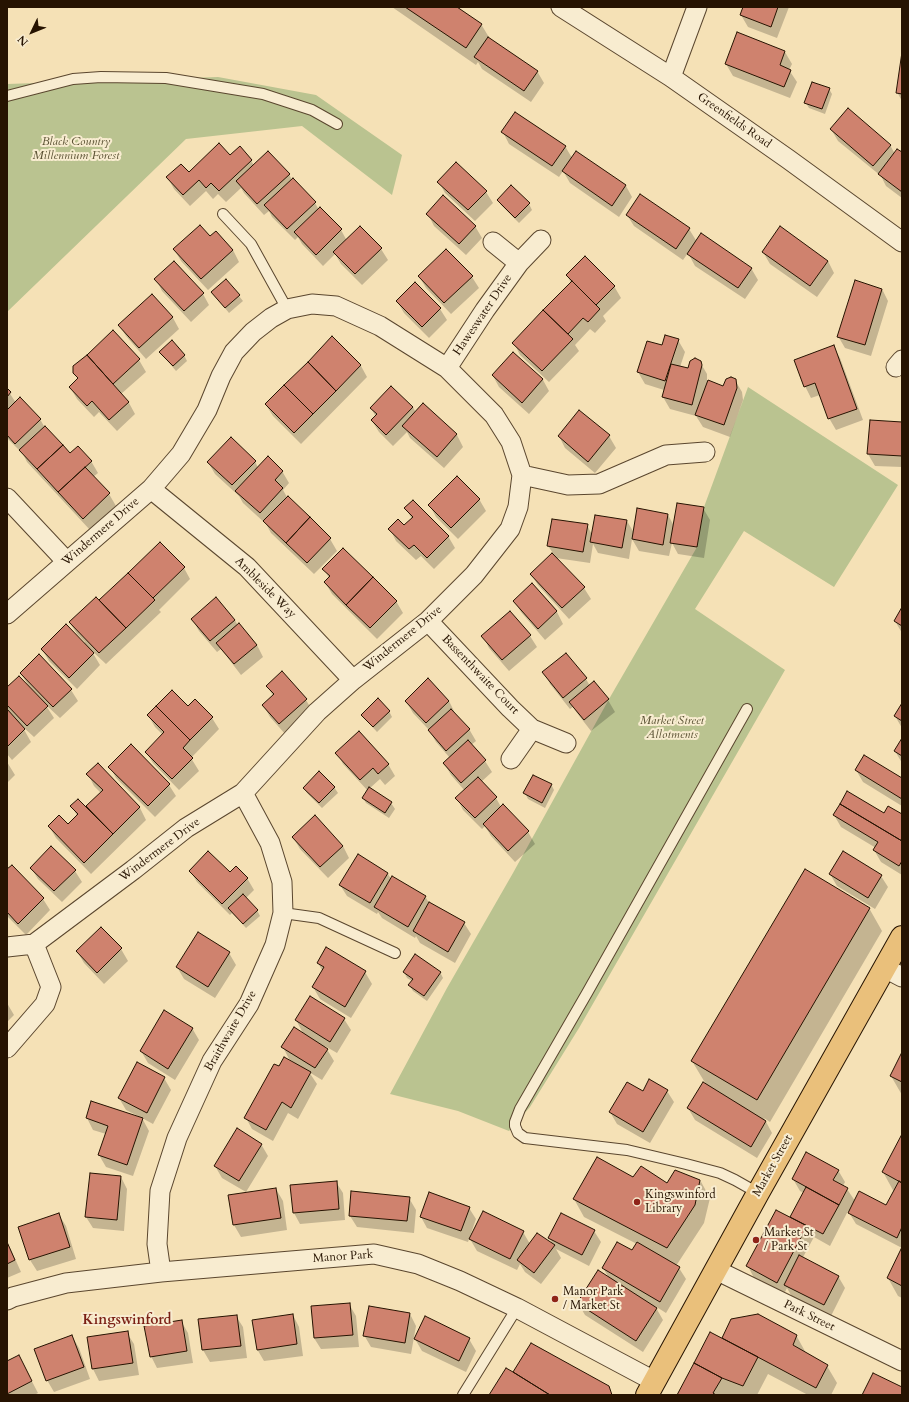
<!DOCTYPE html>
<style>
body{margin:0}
#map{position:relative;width:909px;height:1402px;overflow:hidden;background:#f5e1b6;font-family:Cardo,serif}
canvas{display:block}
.frame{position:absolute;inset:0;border:8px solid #261301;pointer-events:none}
.north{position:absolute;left:12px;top:12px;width:40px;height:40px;-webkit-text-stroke:3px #f8ecd0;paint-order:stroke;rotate:227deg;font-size:11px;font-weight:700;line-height:16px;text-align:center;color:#261301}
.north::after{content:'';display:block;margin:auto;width:14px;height:18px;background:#261301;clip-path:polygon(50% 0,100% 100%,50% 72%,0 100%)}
</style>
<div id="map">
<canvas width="909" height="1402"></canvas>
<div class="frame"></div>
<div class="north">N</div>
</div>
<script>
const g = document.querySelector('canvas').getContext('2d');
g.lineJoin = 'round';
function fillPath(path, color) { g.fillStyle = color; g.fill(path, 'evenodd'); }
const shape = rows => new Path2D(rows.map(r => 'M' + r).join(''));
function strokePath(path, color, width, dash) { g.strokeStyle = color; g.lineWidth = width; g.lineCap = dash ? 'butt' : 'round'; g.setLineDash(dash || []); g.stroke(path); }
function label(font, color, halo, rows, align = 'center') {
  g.font = font + ' Cardo,serif'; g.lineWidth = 4; g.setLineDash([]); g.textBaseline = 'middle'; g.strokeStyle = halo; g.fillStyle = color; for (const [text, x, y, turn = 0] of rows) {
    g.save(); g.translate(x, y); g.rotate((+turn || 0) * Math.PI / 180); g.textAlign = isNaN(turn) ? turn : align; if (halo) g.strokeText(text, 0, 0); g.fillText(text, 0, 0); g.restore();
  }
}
const green = shape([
 [218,77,316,95,402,155,392,195,302,126,186,139,7,312,7,84],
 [748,387,898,485,834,587,744,531,695,609,785,670,579,1028,530,1107,509,1131,458,1111,390,1094,447,988,513,873,609,699,697,547,704,507]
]);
const shadow = shape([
 [392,7,456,7,481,24,490,39,537,71,544,83,531,102,482,69,478,62,476,65],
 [744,7,789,7,777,38,748,27,741,15],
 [738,34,785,52,792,64,789,70,797,82,790,98,733,76,726,64],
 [902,58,902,101,897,92],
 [829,89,832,94,825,114,809,108,806,103],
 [831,129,890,145,895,154,902,153,902,198,886,186,881,176,838,141],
 [503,132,565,146,572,158,576,152,626,186,632,197,619,217,570,183,563,171,559,177,509,144],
 [230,157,251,160,254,166,289,174,292,180,315,203,319,210,341,230,347,241,381,249,388,260,362,285,341,264,335,254,323,266,302,244,298,237,295,240,272,217,269,211,264,215,244,193,241,188,226,202,218,194,213,199,206,191,190,206,174,189,168,178,189,173],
 [439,182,486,192,493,203,475,221,445,193],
 [498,200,529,204,532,210,519,223,501,205],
 [428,214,475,226,482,238,466,255,434,226],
 [627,215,689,229,697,242,751,268,758,280,745,299,695,266,688,253,683,260,634,226],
 [216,232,233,250,239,262,208,290,181,261,174,249,210,237],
 [763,252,828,261,834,273,817,297,770,264],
 [567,275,614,286,621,298,603,316,606,321,595,333,590,329,575,345,579,351,549,382,520,355,514,343,571,283],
 [419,276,472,277,479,288,451,314,426,288],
 [156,279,203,294,209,305,191,322,162,291],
 [226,280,239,296,243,301,229,313,212,292],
 [882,289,888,301,871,356,845,348,838,336],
 [152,295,173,318,179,329,146,359,126,336,119,325],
 [397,301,440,309,447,320,429,338,404,313],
 [113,332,139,360,146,372,121,394,129,403,135,414,117,431,99,412,94,417,77,399,70,387,78,379,74,372,74,366],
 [332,338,361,366,367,377,301,444,273,416,266,405],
 [678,340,685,352,680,367,689,369,700,362,707,374,707,381,724,387,735,380,742,392,743,400,730,437,703,427,696,416,670,409,663,397,664,390,645,384,638,372,663,347],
 [833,346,840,358,863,420,836,430,829,418,820,395,811,398,805,386],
 [161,352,184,355,187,361,176,371,164,357],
 [513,353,543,380,549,391,529,414,499,387,493,376],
 [7,389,16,403,40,419,45,428,70,454,91,461,98,473,93,477,109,494,116,506,90,530,27,462,23,454,7,438],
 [423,405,457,435,463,447,444,468,410,438,407,432,393,446,379,432,372,421,376,417,371,408,413,407,416,413],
 [580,411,609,436,616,448,595,473,565,448,559,436],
 [902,423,902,467,875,466,868,454],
 [255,461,258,468,282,471,289,483,283,490,287,497,330,539,337,551,314,574,271,533,266,524,243,503,239,496,215,474,208,462],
 [479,499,486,511,458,539,436,517,430,506],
 [703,508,710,520,704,558,678,554,672,543,669,556,639,551,632,539,629,559,598,553,593,544,590,563,556,558,584,588,591,599,569,619,538,585,531,574,553,553,548,546,587,525,592,535,627,521,634,533,668,515,674,526],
 [406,509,448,536,455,548,434,569,421,556,416,560,396,541,390,529,404,526,412,519],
 [160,543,184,568,190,579,159,610,161,612,106,664,91,650,100,665,77,689,49,661,42,649,83,644,85,642,77,634,70,623,99,602],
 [324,569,396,601,403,613,377,639,332,594,325,582,329,578],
 [532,584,557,612,563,624,545,640,521,612,514,601],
 [902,609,902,633,895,621],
 [192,619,235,620,238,626,257,645,263,657,241,675,221,649,217,652,199,631],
 [483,636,530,636,537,647,509,671,489,648],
 [566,654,586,679,590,686,594,683,608,700,615,712,591,731,577,713,573,707,570,709,550,684,544,672],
 [21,673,71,690,78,701,60,718,45,704,54,718,34,737,22,726,31,742,12,760,7,754,7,689,29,687],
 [282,673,306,700,313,712,286,735,270,717,263,705,273,696,267,686],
 [406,701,449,701,455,713,454,714,469,729,476,741,471,745,485,761,492,772,481,782,496,798,501,807,503,806,528,832,535,844,515,862,491,836,485,826,482,829,463,810,457,798,465,791,451,775,444,763,450,758,436,742,429,730,413,713],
 [902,705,902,728,895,716],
 [188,708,212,718,219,729,191,758,199,771,179,790,153,763,146,752,163,735,155,727,148,715],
 [389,711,392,717,377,732,366,720,362,715],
 [902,740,902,763,895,751],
 [337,753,388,764,395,776,385,785,380,779,370,788,391,803,395,809,389,818,366,803,363,798,368,791,343,764],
 [7,762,15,775,7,783],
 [98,764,140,808,146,820,91,874,56,838,49,826,68,825,77,816,72,806,86,808,101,793,94,786,88,774],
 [110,767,169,785,176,796,155,817,116,778],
 [856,770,902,779,902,806,863,782],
 [551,784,554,790,545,808,528,799,525,793],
 [334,787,338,793,322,808,307,793,304,788],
 [885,814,902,816,902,875,881,862,874,850,876,848,841,827,834,815],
 [293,837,343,846,349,858,328,878,300,849],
 [358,856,388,874,391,879,425,896,429,903,464,923,471,934,455,963,420,943,416,936,415,938,382,918,378,912,377,914,347,896,340,885],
 [12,866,43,899,50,910,26,935,7,916,7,871],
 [31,868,75,871,82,882,62,902,38,879],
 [190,871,230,874,247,878,254,890,246,898,257,910,260,916,246,928,232,913,230,915,197,882],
 [830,874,881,876,888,887,875,909,837,886],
 [869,908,882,931,770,1122,764,1118,772,1133,757,1158,695,1120,688,1108,707,1086,692,1061],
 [101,928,121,949,128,961,104,984,84,963,77,951],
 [229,953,236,965,215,998,184,979,177,967],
 [318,963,365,972,372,984,351,1018,320,999,313,987,323,972],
 [404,972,440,972,443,978,427,1001,413,991,409,985,412,981,407,978],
 [7,1003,14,1015,7,1022],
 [344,1019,351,1030,337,1053,325,1046,334,1061,322,1080,309,1072,317,1084,298,1119,288,1113,273,1141,252,1129,246,1118,280,1068,294,1064,295,1063,289,1059,283,1047,304,1035,296,1020],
 [192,1028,199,1040,175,1080,148,1063,141,1051],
 [902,1054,902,1095,891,1076],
 [164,1078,171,1090,153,1124,142,1118,149,1131,133,1176,106,1167,99,1155,106,1134,93,1130,87,1118,137,1117,138,1116,126,1110,119,1098],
 [667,1091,674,1102,650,1143,617,1124,610,1112,643,1092],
 [902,1136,902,1248,856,1224,848,1211,830,1246,814,1237,802,1259,838,1276,845,1288,831,1316,792,1297,787,1288,784,1294,754,1278,748,1266,791,1218,804,1193,800,1191,793,1179,838,1170,845,1182,843,1186,847,1189,855,1201,887,1206,894,1192,883,1172],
 [261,1144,268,1156,246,1192,222,1178,215,1166],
 [121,1177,127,1189,124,1231,93,1228,86,1217],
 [634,1178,668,1185,700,1180,710,1198,704,1223,676,1266,679,1268,686,1279,666,1313,655,1306,663,1320,643,1352,585,1315,578,1303,609,1278,603,1268,633,1252,637,1244,584,1217,574,1199],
 [336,1182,343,1193,345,1220,300,1224,294,1213],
 [276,1189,283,1201,287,1230,241,1237,234,1225,230,1196],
 [409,1198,416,1210,414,1233,357,1227,350,1216],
 [469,1208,476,1219,468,1242,427,1228,421,1217],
 [59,1215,66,1226,76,1259,37,1271,30,1260,19,1227],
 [594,1231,601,1242,589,1266,556,1249,561,1258,541,1284,525,1272,520,1264,517,1270,477,1251,470,1239,523,1232,530,1244,537,1234,554,1246,549,1238],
 [7,1241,21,1272,7,1278],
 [902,1249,902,1298,898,1296,888,1278],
 [349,1304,356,1316,359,1347,321,1349,314,1338],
 [410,1314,416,1326,411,1354,371,1347,364,1335],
 [293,1315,299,1327,303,1356,264,1361,257,1349],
 [236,1316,243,1327,247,1358,210,1362,203,1350,199,1320],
 [732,1320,796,1335,806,1353,827,1366,837,1383,831,1395,808,1395,768,1374,757,1395,678,1395,723,1340],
 [181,1321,188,1333,193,1363,157,1368,151,1356],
 [127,1333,134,1344,139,1375,99,1381,93,1369,88,1338],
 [72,1336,79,1348,90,1379,54,1392,47,1380],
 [415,1339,469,1339,476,1351,466,1372,422,1351],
 [7,1363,25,1368,38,1393,34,1395,7,1395]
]);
const building = shape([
 [405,7,457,7,482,24,466,48,405,7],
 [743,7,778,7,771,27,740,15,743,7],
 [737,32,785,51,780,65,791,70,784,87,725,64,737,32],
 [488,37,538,71,524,91,474,57,488,37],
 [902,52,902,94,896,93,902,52],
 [812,82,830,88,822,109,804,103,812,82],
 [848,108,891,145,873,166,830,129,848,108],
 [515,112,566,146,552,166,501,132,515,112],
 [219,143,230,155,240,146,252,160,219,191,211,183,206,188,199,180,183,195,166,177,181,164,189,172,219,143],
 [897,149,902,152,902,192,878,174,897,149],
 [268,151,290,174,257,204,236,181,268,151],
 [576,151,626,185,612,206,562,171,576,151],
 [456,162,487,191,468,210,437,182,456,162],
 [293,178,316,202,287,229,264,205,293,178],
 [511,185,530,203,515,218,497,200,511,185],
 [640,194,690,228,676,249,626,215,640,194],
 [443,195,476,226,459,244,426,214,443,195],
 [320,207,342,229,316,255,294,232,320,207],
 [200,225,210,236,216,231,233,250,201,279,173,249,200,225],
 [360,226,382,248,355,274,333,252,360,226],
 [780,226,828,261,810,286,762,252,780,226],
 [701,233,752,268,738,288,687,254,701,233],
 [446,249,473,276,444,303,418,276,446,249],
 [585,256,615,286,596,305,566,275,585,256],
 [174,261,204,293,184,311,154,279,174,261],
 [226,279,240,295,225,308,211,292,226,279],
 [855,280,882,289,865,345,837,337,855,280],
 [572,281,600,309,588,322,583,318,568,334,543,310,572,281],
 [415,282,441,308,422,327,396,301,415,282],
 [152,294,173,317,139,348,118,325,152,294],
 [543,310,573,339,542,371,512,343,543,310],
 [113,330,140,359,113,384,87,355,113,330],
 [665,335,679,339,665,381,637,372,647,341,662,345,665,335],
 [332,336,361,365,336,391,308,362,332,336],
 [172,340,185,355,173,366,159,352,172,340],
 [834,345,857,409,828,419,815,383,804,387,794,360,834,345],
 [513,352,543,379,522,403,492,375,513,352],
 [87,355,129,402,109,420,92,401,87,406,69,387,78,378,73,373,73,366,87,355],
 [695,358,701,361,702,365,692,405,662,397,671,364,688,368,690,361,695,358],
 [308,362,336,391,313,414,284,385,308,362],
 [731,377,736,379,737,388,724,425,695,415,708,380,723,386,726,379,731,377],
 [284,385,313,414,294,433,265,404,284,385],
 [391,386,413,407,386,435,371,420,377,414,370,408,391,386],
 [7,388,11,392,7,397,7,388],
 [20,397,41,419,15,444,7,435,7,410,20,397],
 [423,403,457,434,437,457,402,426,423,403],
 [579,410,610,435,588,462,558,436,579,410],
 [870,420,902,422,902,456,867,454,870,420],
 [45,426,63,445,37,469,19,450,45,426],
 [231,437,256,461,232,485,207,462,231,437],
 [63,445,70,453,78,446,92,461,58,492,37,469,63,445],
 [268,456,283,471,275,480,283,488,260,513,235,491,268,456],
 [85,467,110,493,83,519,58,492,85,467],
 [457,476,480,499,451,528,428,505,457,476],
 [288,496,310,517,286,543,263,521,288,496],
 [413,500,449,536,427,558,414,545,409,549,388,529,398,519,404,525,413,517,404,508,413,500],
 [677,503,704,507,697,547,670,543,677,503],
 [637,508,668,514,663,545,632,539,637,508],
 [595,515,627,520,622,548,590,542,595,515],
 [310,517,331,538,307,563,286,543,310,517],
 [552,519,588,524,583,552,547,546,552,519],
 [160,542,185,567,153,598,128,573,160,542],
 [343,548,373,577,346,605,324,582,330,576,322,569,343,548],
 [552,553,585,587,562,608,530,574,552,553],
 [128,573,155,600,126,628,99,600,128,573],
 [373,577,397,601,370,628,346,605,373,577],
 [532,583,557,611,538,629,513,601,532,583],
 [96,597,126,628,99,653,69,622,96,597],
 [216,597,235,620,210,641,191,619,216,597],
 [902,607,902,626,894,621,902,607],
 [510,611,531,635,502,660,481,636,510,611],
 [239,623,257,645,234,664,216,643,239,623],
 [66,624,94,653,69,678,41,649,66,624],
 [566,653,587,678,563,698,542,672,566,653],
 [39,654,72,689,53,707,20,673,39,654],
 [282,671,307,699,279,724,262,705,274,694,266,686,282,671],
 [19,676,48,706,27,726,7,705,7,687,19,676],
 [428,678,449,701,426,723,405,701,428,678],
 [594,681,609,699,584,720,569,702,594,681],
 [172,690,188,706,195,699,213,717,190,740,156,706,172,690],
 [378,698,390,711,373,727,361,715,378,698],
 [902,703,902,721,894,716,902,703],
 [156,706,190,740,183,748,193,758,172,779,145,752,164,732,147,715,156,706],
 [7,709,25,729,7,747,7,709],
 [451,709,470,729,446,751,428,730,451,709],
 [359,731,389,764,378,774,373,768,360,780,335,753,359,731],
 [902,738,902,756,894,751,902,738],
 [468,740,486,760,461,783,443,763,468,740],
 [131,744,170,784,148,806,108,767,131,744],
 [864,755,902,778,902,799,855,770,864,755],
 [98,763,140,807,113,834,86,806,103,790,86,774,98,763],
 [319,771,335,787,319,803,303,788,319,771],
 [533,775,552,784,542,803,523,793,533,775],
 [478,777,497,797,475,818,455,798,478,777],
 [369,787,392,802,385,813,362,798,369,787],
 [847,791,884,813,888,806,902,814,902,841,840,804,847,791],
 [78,799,113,834,84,863,48,826,59,815,68,824,78,814,70,806,78,799],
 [503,804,529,831,508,851,483,824,503,804],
 [840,804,902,841,902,861,899,866,873,850,878,842,833,815,840,804],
 [315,815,343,846,320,867,292,837,315,815],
 [51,846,76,870,54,891,30,868,51,846],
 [208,851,230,872,236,866,248,878,222,904,189,871,208,851],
 [843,851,882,875,868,898,829,874,843,851],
 [358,854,388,873,370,903,339,885,358,854],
 [12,865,44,898,18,924,7,912,7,869,12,865],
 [805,869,870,908,757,1100,691,1061,805,869],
 [392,876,426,896,408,927,374,907,392,876],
 [243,894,258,910,243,924,228,908,243,894],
 [429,902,465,922,448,952,413,931,429,902],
 [101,927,122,948,97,973,76,951,101,927],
 [198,932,230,952,208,987,176,967,198,932],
 [326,947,366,971,345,1007,312,987,324,967,317,963,326,947],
 [415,954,441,972,424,996,408,985,413,979,403,972,415,954],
 [310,996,345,1018,330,1042,295,1020,310,996],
 [164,1010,193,1028,168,1069,140,1051,164,1010],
 [294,1027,328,1049,315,1068,281,1047,294,1027],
 [902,1052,902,1082,890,1076,902,1052],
 [284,1057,311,1072,291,1108,282,1102,266,1130,244,1118,274,1064,279,1066,284,1057],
 [137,1062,165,1077,147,1113,118,1098,137,1062],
 [649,1079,668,1090,643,1132,609,1112,627,1082,643,1091,649,1079],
 [703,1082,766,1121,751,1147,687,1108,703,1082],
 [91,1101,143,1118,127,1165,98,1155,108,1126,86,1118,91,1101],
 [237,1128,262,1144,239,1181,214,1166,237,1128],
 [902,1134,902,1183,882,1172,902,1134],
 [806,1152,839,1170,833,1180,848,1188,839,1205,792,1179,806,1152],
 [597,1157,633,1177,641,1166,667,1183,675,1170,700,1180,695,1205,667,1248,573,1199,597,1157],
 [90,1173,121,1176,117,1220,85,1217,90,1173],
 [337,1181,339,1209,293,1213,290,1185,337,1181],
 [899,1181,902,1183,902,1227,897,1238,848,1213,859,1191,886,1205,899,1181],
 [806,1187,839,1205,823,1234,790,1217,806,1187],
 [276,1188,281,1218,233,1225,228,1195,276,1188],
 [351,1191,410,1197,407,1221,349,1216,351,1191],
 [429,1192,470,1207,461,1231,420,1217,429,1192],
 [776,1210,807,1226,777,1283,746,1266,776,1210],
 [483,1211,524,1231,510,1259,469,1239,483,1211],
 [59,1213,70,1247,29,1260,18,1227,59,1213],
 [561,1213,595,1230,582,1255,548,1238,561,1213],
 [537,1233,555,1245,534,1273,517,1260,537,1233],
 [7,1242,15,1260,7,1264,7,1242],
 [617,1242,632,1250,637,1242,680,1267,660,1302,602,1268,617,1242],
 [902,1247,902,1286,887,1278,902,1247],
 [799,1255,839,1276,824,1305,784,1285,799,1255],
 [598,1270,657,1308,636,1341,577,1303,598,1270],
 [350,1303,353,1335,314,1338,311,1306,350,1303],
 [369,1306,410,1313,405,1343,363,1336,369,1306],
 [293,1314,297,1344,257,1350,252,1320,293,1314],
 [758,1314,797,1335,793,1345,828,1365,816,1388,722,1338,731,1319,758,1314],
 [237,1315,241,1346,202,1350,198,1319,237,1315],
 [425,1316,470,1338,459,1361,414,1339,425,1316],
 [182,1320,187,1351,150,1357,144,1326,182,1320],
 [128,1331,133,1363,92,1369,87,1337,128,1331],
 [710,1332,758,1357,743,1386,722,1378,694,1363,710,1332],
 [72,1335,84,1367,46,1381,34,1349,72,1335],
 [531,1343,609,1386,612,1395,550,1395,513,1372,531,1343],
 [19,1355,32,1381,7,1394,7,1361,19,1355],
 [694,1363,722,1378,713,1393,716,1395,677,1395,694,1363],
 [506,1368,513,1372,550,1395,489,1395,506,1368],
 [873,1373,902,1387,902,1395,862,1395,873,1373]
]);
const lane = shape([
 [7,96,73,79,101,77,166,78,263,94,312,110,337,124],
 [223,214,251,244,287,309],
 [747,709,587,993,520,1109,515,1122,515,1126,518,1133,525,1138,627,1150,686,1164,720,1173,735,1180,758,1193],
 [283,913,319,918,395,953],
 [463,1395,517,1308]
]);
const street = shape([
 [561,7,671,77,788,159,902,242],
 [671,77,697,7],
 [493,242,519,263],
 [896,367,902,360],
 [447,368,485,310,519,263,541,240],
 [522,475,568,485,599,484,666,455,705,452],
 [151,489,247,567,353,680],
 [7,498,67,562],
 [7,614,151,489,181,454,207,410,221,376,234,352,253,332,271,318,287,309,312,304,336,306,380,326,447,368,494,415,511,442,522,475,518,507,510,529,474,575,428,621,353,680,317,712,243,793,186,828,133,870,34,944,7,947],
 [428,621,510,708,532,729,566,743],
 [511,759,532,729],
 [885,968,902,977],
 [7,1048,45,1004,51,987,34,944],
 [716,1270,902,1361],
 [161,1272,157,1244,160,1191,177,1138,212,1061,249,1004,275,945,283,913,282,882,270,843,243,793],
 [7,1300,13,1297,66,1283,161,1272,374,1254,418,1264,460,1281,517,1308,654,1381]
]);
const highway = shape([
 [647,1395,758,1193,902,937]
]);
const markers = [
 [637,1202,4,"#8f2418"],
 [756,1240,4,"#8f2418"],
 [555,1299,4,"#8f2418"]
];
const streetNames = [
 ["Greenfields Road",734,121,35],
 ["Haweswater Drive",483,315,-56],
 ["Windermere Drive",101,532,-41],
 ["Ambleside Way",265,588,45],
 ["Windermere Drive",403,639,-39],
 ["Bassenthwaite Court",480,675,46],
 ["Windermere Drive",160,850,-37],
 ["Braithwaite Drive",231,1031,-60],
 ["Market Street",773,1166,-61],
 ["Manor Park",343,1257,-4],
 ["Park Street",809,1316,26]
];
const parkNames = [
 ["Black Country",76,142],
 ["Millennium Forest",76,156],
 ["Market Street",672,721],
 ["Allotments",672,735]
];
const poiNames = [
 ["Kingswinford",645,1195],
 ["Library",645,1209],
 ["Market St",764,1233],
 ["/ Park St",764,1247],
 ["Manor Park",563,1292],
 ["/ Market St",563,1306]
];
const quarterNames = [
 ["Kingswinford",127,1321]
];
fillPath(green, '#bac390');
fillPath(shadow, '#0003');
fillPath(building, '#cf826e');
strokePath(building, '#261301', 1);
strokePath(lane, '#5a462e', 12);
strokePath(street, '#5a462e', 21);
strokePath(highway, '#261301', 24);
strokePath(lane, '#f8ecd0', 10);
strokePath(street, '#f8ecd0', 19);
strokePath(highway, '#eac07b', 22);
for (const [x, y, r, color] of markers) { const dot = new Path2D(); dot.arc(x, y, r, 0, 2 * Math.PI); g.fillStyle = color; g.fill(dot); strokePath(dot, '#f8ecd0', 1.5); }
label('12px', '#261301', '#f8ecd0', streetNames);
label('italic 12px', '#5a5133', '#f8ecd0', parkNames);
label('12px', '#261301', '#f8ecd0', poiNames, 'left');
label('bold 14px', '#7a1f14', '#f8ecd0', quarterNames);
</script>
